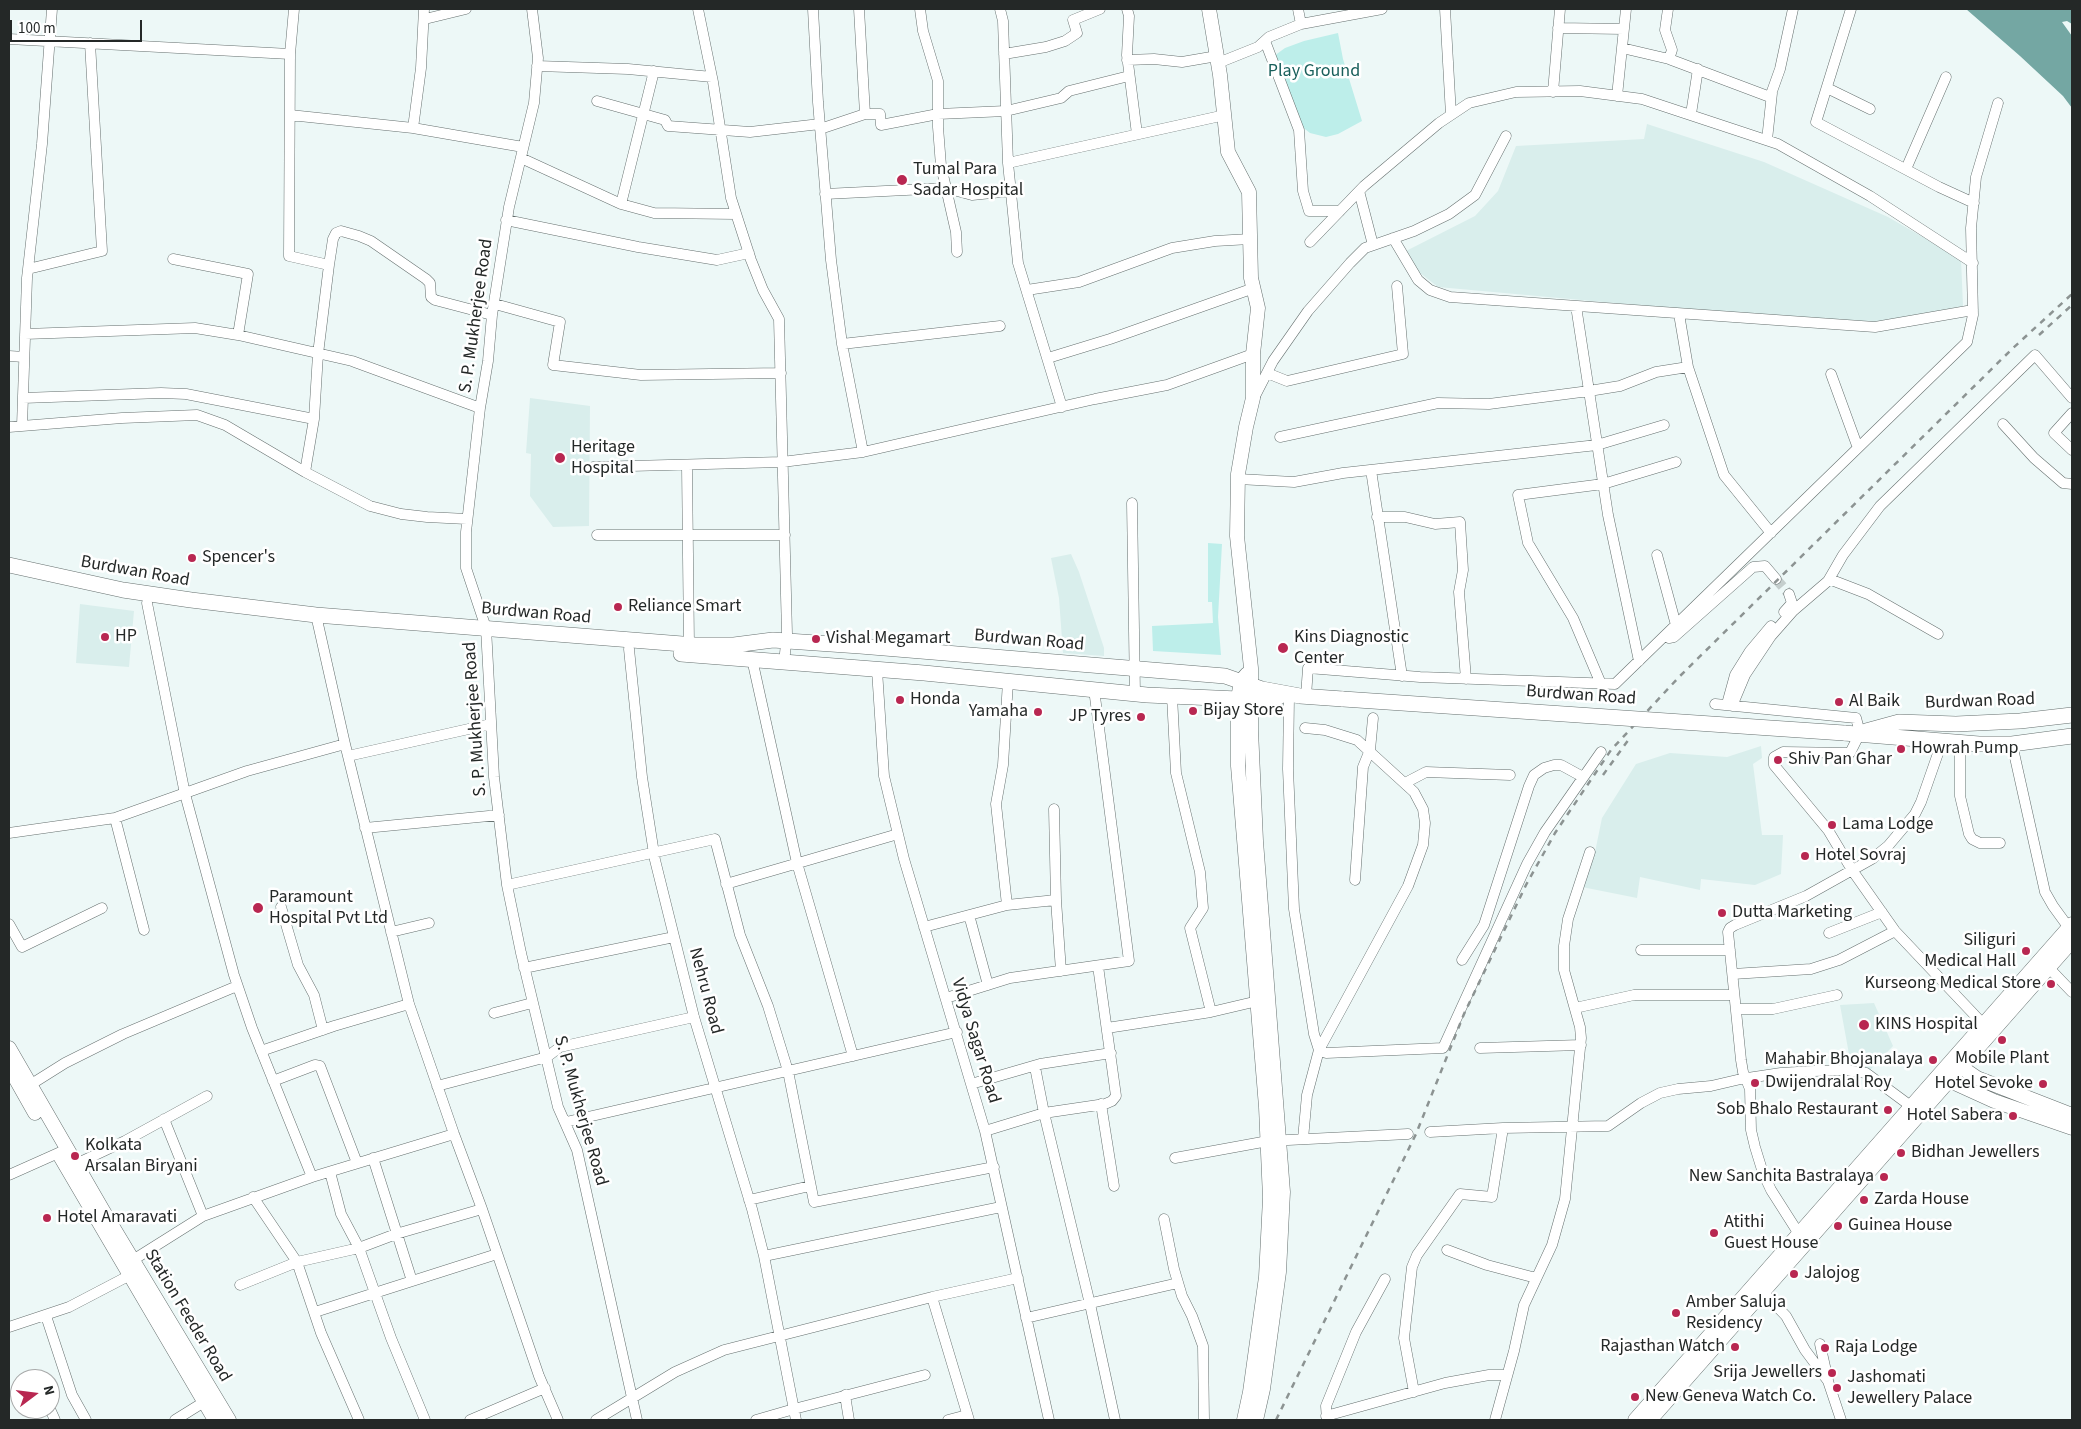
<!DOCTYPE html>
<style>
body{margin:0}
#map{position:relative;width:2081px;height:1429px;overflow:hidden;background:#edf8f7;font-family:"Source Sans 3",sans-serif}
canvas{display:block}
.frame{position:absolute;inset:0;border:10px solid #242827;pointer-events:none}
.north{position:absolute;left:10px;top:1369px;width:50px;height:50px;box-sizing:border-box;background:#fff;border:1px solid #a7a9a9;border-radius:50%;rotate:75deg;font-size:14px;font-weight:700;line-height:20px;text-align:center;color:#242827}
.north::after{content:'';display:block;margin:auto;width:18px;height:22px;background:#b82751;clip-path:polygon(50% 0,100% 100%,50% 72%,0 100%)}
.scale{position:absolute;left:10px;top:20px;width:132px;height:22px;box-sizing:border-box;border:2px solid #242827;border-top:0;padding-left:6px;font-size:15px;line-height:18px;white-space:nowrap;color:#242827;-webkit-text-stroke:4px #fff;paint-order:stroke}
</style>
<div id="map">
<canvas width="2081" height="1429"></canvas>
<div class="frame"></div>
<div class="north">N</div>
<div class="scale">100 m</div>
</div>
<script>
const g = document.querySelector('canvas').getContext('2d');
g.lineJoin = 'round';
function fillPath(path, color) { g.fillStyle = color; g.fill(path, 'evenodd'); }
const shape = rows => new Path2D(rows.map(r => 'M' + r).join(''));
function strokePath(path, color, width, dash) { g.strokeStyle = color; g.lineWidth = width; g.lineCap = dash ? 'butt' : 'round'; g.setLineDash(dash || []); g.stroke(path); }
function label(font, color, halo, rows, align = 'center') {
  g.font = font + ' "Source Sans 3",sans-serif'; g.lineWidth = 5; g.setLineDash([]); g.textBaseline = 'middle'; g.strokeStyle = halo; g.fillStyle = color; for (const [text, x, y, turn = 0] of rows) {
    g.save(); g.translate(x, y); g.rotate((+turn || 0) * Math.PI / 180); g.textAlign = isNaN(turn) ? turn : align; if (halo) g.strokeText(text, 0, 0); g.fillText(text, 0, 0); g.restore();
  }
}
const built = shape([
 [1647,124,1764,162,1888,217,1961,259,1963,306,1882,323,1835,323,1438,287,1415,269,1406,251,1475,216,1498,191,1516,146,1644,139],
 [530,398,590,406,589,526,553,527,530,496,531,454,526,453],
 [1071,554,1079,572,1104,648,1104,656,1063,653,1059,598,1051,558],
 [80,604,134,611,129,667,76,663],
 [1761,746,1762,758,1753,764,1762,835,1783,835,1781,874,1755,885,1701,879,1700,890,1640,877,1637,898,1582,887,1594,857,1602,818,1636,764,1670,753,1727,757],
 [1874,1003,1893,1046,1870,1070,1859,1065,1851,1065,1840,1005]
]);
const green = shape([
 [1338,33,1343,59,1362,121,1338,134,1326,137,1310,133,1301,126,1274,56,1285,48,1304,41],
 [1208,543,1222,544,1218,617,1221,655,1153,651,1152,626,1213,623,1212,602,1208,602]
]);
const water = shape([
 [1966,9,2072,9,2072,24,2067,21,2062,22,2072,36,2072,108,2063,96,2020,56]
]);
const streetTunnel = shape([
 [1776,579,1789,594]
]);
const street = shape([
 [294,9,290,54,289,256,329,265,318,354,314,419,305,472],
 [532,9,538,58,534,103,509,207,492,315,488,361,480,408,466,532,466,568,486,628,494,777,507,885,521,953,558,1107,577,1150,637,1420],
 [698,9,713,82,731,198,751,260,763,290,779,319,787,634,784,663],
 [813,9,818,102,831,260,842,344,863,452],
 [920,9,923,31,938,81,938,127,941,166,956,232,957,252],
 [1000,9,1003,21,1008,163,1018,263,1062,407],
 [1127,9,1129,16,1127,55,1137,134],
 [1298,9,1301,24],
 [1445,9,1451,115],
 [1668,9,1665,30,1672,50,1669,59],
 [1851,9,1816,122,1939,187,1974,203],
 [425,19,466,9],
 [1558,28,1624,29],
 [9,39,290,54],
 [1265,41,1299,130,1303,191,1309,211,1340,211],
 [1622,48,1669,59,1770,97,1780,69,1793,9],
 [1004,54,1046,47,1065,41,1077,33,1073,20,1100,9],
 [1127,60,1154,59,1182,62,1217,56],
 [1218,63,1258,47,1269,37,1301,24,1382,9],
 [537,66,628,69,712,77],
 [1827,88,1870,109],
 [1553,92,1560,9],
 [1617,96,1626,9],
 [597,101,665,120,668,126,750,132,820,124],
 [865,114,880,114,881,125,938,114,1006,111,1061,98,1069,91,1129,76],
 [1691,114,1698,69],
 [290,115,413,128,523,147],
 [413,128,421,68,424,9],
 [820,129,865,114,859,9],
 [1767,140,1772,93],
 [521,158,621,204,654,213,736,214],
 [1008,163,1225,115],
 [1906,169,1946,77],
 [1359,191,1373,245],
 [825,194,946,188,972,195,1011,191],
 [621,204,654,71],
 [506,220,638,247,717,260,749,253],
 [1393,238,1418,280,1430,290,1450,297,1875,327,1973,310],
 [1310,242,1364,186,1439,123,1469,103,1516,92,1580,91,1642,99,1778,144,1870,196,1973,263],
 [173,259,248,274,238,335],
 [329,265,333,239,336,233,341,231,359,236,371,241,426,279,430,283,431,297,435,300,492,315],
 [28,269,102,251,90,43],
 [1027,290,1079,282,1172,248,1215,241,1250,239],
 [495,304,560,322,553,365,641,375,781,373],
 [1576,306,1608,515,1639,661],
 [1679,314,1688,367,1724,475,1771,533],
 [25,334,195,328,238,335,352,361,480,408],
 [842,344,1000,326],
 [9,356,24,357],
 [1048,358,1110,339,1254,288],
 [1267,373,1287,381,1403,354,1397,286],
 [1831,374,1858,448],
 [23,398,161,393,186,394,314,419],
 [1254,398,1273,361,1308,311,1350,263,1365,248,1414,231,1449,214,1475,195,1506,136],
 [2072,413,2054,433,2072,450],
 [2003,424,2034,458,2063,483,2072,484],
 [22,426,27,278,42,144,52,9],
 [9,427,122,418,197,415,225,425,305,472,370,506,401,514,427,517,467,519],
 [1280,437,1438,403,1489,404,1589,391,1620,386,1656,372,1688,367],
 [687,466,689,645],
 [593,467,782,462,863,452,1095,399,1167,385,1253,354],
 [1371,470,1402,676],
 [1238,479,1294,482,1343,473,1597,445,1664,425],
 [1132,503,1135,694],
 [1377,517,1405,517,1435,524,1460,522,1463,570,1459,592,1466,679],
 [597,535,785,535],
 [1657,555,1676,625],
 [1829,579,1868,594,1938,634],
 [147,603,185,794,234,975,252,1028,312,1177],
 [1784,612,1792,603,1789,594],
 [316,615,345,744,409,1004,454,1134,482,1209,539,1376,558,1420],
 [1665,636,1669,638,1674,637,1753,567,1765,566,1776,579],
 [629,649,642,777,655,860,694,1017,752,1209,764,1256,796,1420],
 [752,659,797,863,853,1056],
 [877,670,884,776,904,859,985,1131,1049,1420],
 [1601,684,1573,618,1528,543,1518,495,1603,484,1676,462],
 [1172,696,1176,773,1200,872,1203,908,1190,928,1211,1012],
 [1306,696,1308,668,1420,677,1615,684,1967,342,1973,315,1971,228,1976,177,1998,103],
 [1289,697,1288,769,1294,909,1314,1034,1319,1050,1326,1053,1443,1048,1527,864,1545,832,1601,752],
 [1715,704,1856,718,1860,733,1850,753,1783,752,1774,757,1774,765,1828,830,1852,870,1895,931,1984,1025],
 [1727,704,1735,675,1750,651,1771,626],
 [1732,706,1745,675,1771,636,1793,611,1828,581,1843,555,1880,506,2035,355,2072,398],
 [1960,743,1960,796,1969,834,1972,839,1980,843,2000,843],
 [2012,744,2045,892,2053,906,2069,928],
 [348,756,491,724],
 [1405,783,1426,772,1510,775],
 [1054,809,1056,900,1061,971],
 [115,818,144,930],
 [365,828,499,815],
 [9,833,115,818,247,771,345,744],
 [1355,880,1363,767,1370,750,1373,718],
 [726,884,898,834],
 [507,885,715,839,740,935,768,1006,788,1071,814,1202,994,1167],
 [1007,905,996,804,1003,765,1008,681],
 [281,907,298,965,314,995,323,1030],
 [969,915,988,985],
 [9,924,22,947,102,908],
 [924,927,1007,905,1056,900],
 [391,932,429,923],
 [1829,933,1882,912],
 [1641,950,1730,950],
 [1462,960,1484,925,1529,786,1534,775,1544,768,1554,765,1561,765,1583,777],
 [524,968,674,937],
 [2049,968,2072,992],
 [1733,974,1811,969,1839,960,1895,931],
 [946,998,1010,978,1129,961,1094,689],
 [1575,1008,1634,995,1734,995],
 [1736,1009,1773,1009,1837,995],
 [494,1013,532,1003],
 [1107,1028,1211,1012,1262,1000],
 [1480,1048,1581,1045],
 [261,1051,334,1026,409,1004],
 [1035,1067,1044,1113,1090,1304,1115,1420],
 [273,1081,315,1065,320,1066,357,1163],
 [971,1084,1040,1064,1111,1053],
 [30,1085,65,1063,123,1034,237,986],
 [437,1086,547,1057,560,1047,694,1017],
 [1101,1104,1114,1186],
 [164,1119,203,1216],
 [566,1122,957,1032],
 [985,1131,1044,1113,1105,1104,1112,1101,1116,1096,1098,966],
 [1430,1132,1503,1128,1608,1126,1641,1103,1660,1093,1678,1089,1711,1086,1741,1079,1781,1073,1814,1071,1845,1070,1866,1073,1912,1107],
 [1303,1139,1307,1095,1319,1050,1408,886,1423,845,1425,823,1423,809,1414,792,1357,740,1325,730,1305,728],
 [373,1158,412,1281],
 [1175,1158,1268,1141,1408,1134],
 [76,1164,125,1141,207,1096],
 [330,1172,341,1214,359,1248,391,1338,425,1420],
 [9,1175,65,1150],
 [253,1197,297,1262,321,1333,359,1420],
 [749,1200,810,1186],
 [1164,1219,1174,1269,1182,1296,1192,1316,1203,1346,1204,1420],
 [1799,1234,1771,1190,1763,1173,1755,1147,1751,1130,1750,1089,1743,1072,1741,1060,1728,932,1730,928,1735,925,1806,896,1872,859,1888,846,1915,814,1921,802,1942,742],
 [1447,1250,1487,1265,1536,1278],
 [764,1256,1001,1207],
 [133,1260,203,1216,312,1177,454,1134],
 [240,1285,297,1262,359,1248,396,1234,482,1209],
 [1763,1292,1786,1316,1805,1350,1828,1381,1841,1420],
 [932,1297,969,1420],
 [315,1312,497,1254],
 [46,1316,72,1395,86,1420],
 [1026,1318,1178,1283],
 [9,1327,69,1307,136,1272],
 [1820,1344,1828,1380],
 [37,1376,38,1379],
 [1414,1392,1404,1338,1412,1267,1417,1255,1460,1194,1492,1197,1503,1128],
 [845,1395,849,1420],
 [50,1409,55,1420],
 [1326,1416,1445,1383,1489,1375,1506,1375],
 [175,1420,204,1402],
 [470,1420,545,1388],
 [596,1420,675,1372,724,1350,932,1297,1018,1278],
 [756,1420,794,1409,925,1375],
 [948,1420,967,1415],
 [1327,1420,1326,1406,1356,1332,1385,1279],
 [1495,1420,1514,1351,1524,1305,1552,1245,1565,1199,1581,1038,1580,1027,1564,970,1564,946,1568,919,1590,852]
]);
const secondary = shape([
 [1209,9,1220,75,1228,152,1249,192,1251,278,1258,308,1253,354,1253,398,1246,427,1238,474,1237,536,1251,668,1251,730,1256,841,1283,1192,1279,1272,1263,1389,1256,1420],
 [9,1048,102,1209,229,1420],
 [1955,1063,1977,1078,2072,1115],
 [9,1067,35,1113],
 [1944,1076,1950,1081,1994,1101,2072,1128],
 [60,1156,215,1420],
 [1244,1420,1250,1392,1266,1277,1270,1198,1266,1107,1238,766,1238,699,1241,681,1247,674],
 [1635,1420,2072,924],
 [1650,1420,2072,941]
]);
const primary = shape([
 [9,565,123,590,191,600,316,615,695,645,734,645,773,640,860,646,1225,676,1262,689,1300,696,1343,699],
 [681,654,924,673,1147,695,1238,699,1279,697],
 [1866,731,1899,722,1956,724,2020,721,2072,715],
 [1844,733,1979,744,2012,744,2072,736]
]);
const rail = shape([
 [2039,335,2072,305],
 [1603,775,1629,739],
 [1276,1420,1416,1134,1464,1014,1526,885,1555,833,1611,750,1679,677,2012,349,2072,294]
]);
const primaryBridge = shape([
 [1343,699,1844,733]
]);
const markers = [
 [902,180,6,"#b82751"],
 [560,458,6,"#b82751"],
 [192,558,5,"#b82751"],
 [618,607,5,"#b82751"],
 [105,637,5,"#b82751"],
 [816,639,5,"#b82751"],
 [1283,648,6,"#b82751"],
 [900,700,5,"#b82751"],
 [1839,702,5,"#b82751"],
 [1193,711,5,"#b82751"],
 [1038,712,5,"#b82751"],
 [1141,717,5,"#b82751"],
 [1901,749,5,"#b82751"],
 [1778,760,5,"#b82751"],
 [1832,825,5,"#b82751"],
 [1805,856,5,"#b82751"],
 [258,908,6,"#b82751"],
 [1722,913,5,"#b82751"],
 [2026,951,5,"#b82751"],
 [2051,984,5,"#b82751"],
 [1864,1025,6,"#b82751"],
 [2002,1040,5,"#b82751"],
 [1933,1060,5,"#b82751"],
 [1755,1083,5,"#b82751"],
 [2043,1084,5,"#b82751"],
 [1888,1110,5,"#b82751"],
 [2013,1116,5,"#b82751"],
 [1901,1153,5,"#b82751"],
 [75,1156,5,"#b82751"],
 [1884,1177,5,"#b82751"],
 [1864,1200,5,"#b82751"],
 [47,1218,5,"#b82751"],
 [1838,1226,5,"#b82751"],
 [1714,1233,5,"#b82751"],
 [1794,1274,5,"#b82751"],
 [1676,1313,5,"#b82751"],
 [1735,1347,5,"#b82751"],
 [1825,1348,5,"#b82751"],
 [1832,1373,5,"#b82751"],
 [1837,1388,5,"#b82751"],
 [1635,1397,5,"#b82751"]
];
const parkNames = [
 ["Play Ground",1314,72]
];
const poiNames = [
 ["Tumal Para",913,170],
 ["Sadar Hospital",913,191],
 ["Heritage",571,448],
 ["Hospital",571,469],
 ["Spencer's",202,558],
 ["Reliance Smart",628,607],
 ["HP",115,637],
 ["Kins Diagnostic",1294,638],
 ["Center",1294,659],
 ["Vishal Megamart",826,639],
 ["Honda",910,700],
 ["Al Baik",1849,702],
 ["Bijay Store",1203,711],
 ["Yamaha",1028,712,"right"],
 ["JP Tyres",1131,717,"right"],
 ["Howrah Pump",1911,749],
 ["Shiv Pan Ghar",1788,760],
 ["Lama Lodge",1842,825],
 ["Hotel Sovraj",1815,856],
 ["Paramount",269,898],
 ["Hospital Pvt Ltd",269,919],
 ["Dutta Marketing",1732,913],
 ["Siliguri",2016,941,"right"],
 ["Medical Hall",2016,962,"right"],
 ["Kurseong Medical Store",2041,984,"right"],
 ["KINS Hospital",1875,1025],
 ["Mobile Plant",2002,1059,"center"],
 ["Mahabir Bhojanalaya",1923,1060,"right"],
 ["Dwijendralal Roy",1765,1083],
 ["Hotel Sevoke",2033,1084,"right"],
 ["Sob Bhalo Restaurant",1878,1110,"right"],
 ["Hotel Sabera",2003,1116,"right"],
 ["Kolkata",85,1146],
 ["Arsalan Biryani",85,1167],
 ["Bidhan Jewellers",1911,1153],
 ["New Sanchita Bastralaya",1874,1177,"right"],
 ["Zarda House",1874,1200],
 ["Hotel Amaravati",57,1218],
 ["Atithi",1724,1223],
 ["Guest House",1724,1244],
 ["Guinea House",1848,1226],
 ["Jalojog",1804,1274],
 ["Amber Saluja",1686,1303],
 ["Residency",1686,1324],
 ["Rajasthan Watch",1725,1347,"right"],
 ["Raja Lodge",1835,1348],
 ["Srija Jewellers",1822,1373,"right"],
 ["Jashomati",1847,1378],
 ["Jewellery Palace",1847,1399],
 ["New Geneva Watch Co.",1645,1397]
];
const streetNames = [
 ["S. P. Mukherjee Road",477,316,-82],
 ["Burdwan Road",135,572,10],
 ["Burdwan Road",536,614,5],
 ["Burdwan Road",1029,641,5],
 ["Burdwan Road",1581,696,4],
 ["Burdwan Road",1980,702,-2],
 ["S. P. Mukherjee Road",476,719,-94],
 ["Nehru Road",705,991,75],
 ["Vidya Sagar Road",975,1041,73],
 ["S. P. Mukherjee Road",580,1111,74],
 ["Station Feeder Road",187,1316,59]
];
fillPath(built, '#d9eeec');
fillPath(green, '#bdeeea');
fillPath(water, '#74a7a3');
strokePath(streetTunnel, '#c5cecd', 10, [10, 5]);
strokePath(street, '#66706f', 11);
strokePath(secondary, '#66706f', 15);
strokePath(primary, '#66706f', 16);
strokePath(street, '#fff', 10);
strokePath(secondary, '#fff', 14);
strokePath(primary, '#fff', 15);
strokePath(rail, '#8c9392', 2.5, [6, 6]);
strokePath(primaryBridge, '#66706f', 16, []);
strokePath(primaryBridge, '#fff', 15);
for (const [x, y, r, color] of markers) { const dot = new Path2D(); dot.arc(x, y, r, 0, 2 * Math.PI); g.fillStyle = color; g.fill(dot); strokePath(dot, '#fff', 2); }
label('18px', '#185f5b', '#fff', parkNames);
label('18px', '#242827', '#fff', poiNames, 'left');
label('18px', '#242827', '#fff', streetNames);
</script>
